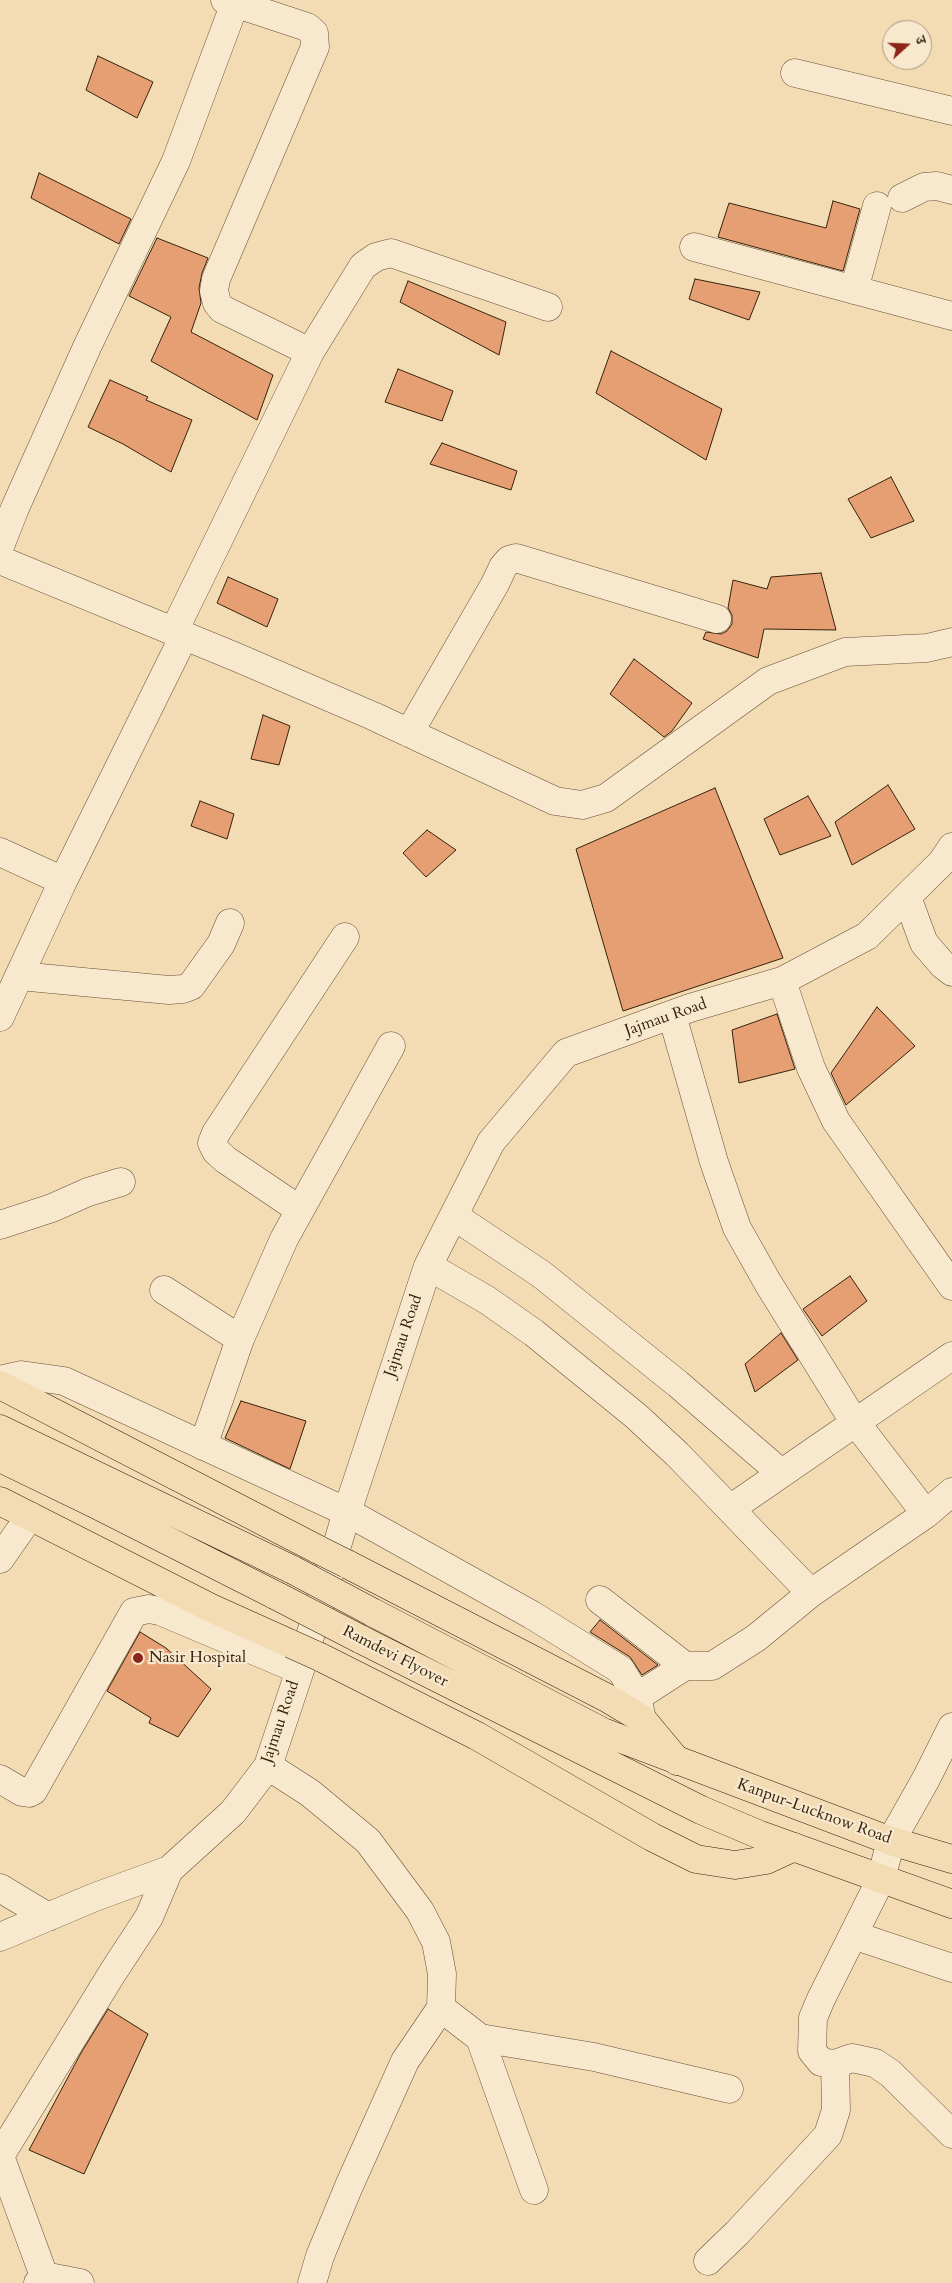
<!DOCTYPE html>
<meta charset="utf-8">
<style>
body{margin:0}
#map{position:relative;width:952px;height:2283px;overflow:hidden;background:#f3dbb3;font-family:Cardo,"Noto Serif Devanagari",serif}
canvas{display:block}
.north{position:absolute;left:882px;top:20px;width:50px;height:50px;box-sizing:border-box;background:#f7e8ce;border:1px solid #aa9980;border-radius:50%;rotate:70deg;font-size:14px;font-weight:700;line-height:20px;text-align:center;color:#36220c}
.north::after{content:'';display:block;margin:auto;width:18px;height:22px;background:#8f2418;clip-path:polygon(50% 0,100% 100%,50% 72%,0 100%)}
</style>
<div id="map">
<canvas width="952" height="2283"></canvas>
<div class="north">उ</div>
</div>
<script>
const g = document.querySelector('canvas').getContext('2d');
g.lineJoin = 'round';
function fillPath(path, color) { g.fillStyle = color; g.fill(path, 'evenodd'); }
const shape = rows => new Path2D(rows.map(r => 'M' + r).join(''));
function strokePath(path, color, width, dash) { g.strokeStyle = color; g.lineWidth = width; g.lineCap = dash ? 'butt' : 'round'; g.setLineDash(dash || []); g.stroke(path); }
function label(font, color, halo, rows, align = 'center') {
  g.font = font + ' Cardo,serif'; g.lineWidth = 4.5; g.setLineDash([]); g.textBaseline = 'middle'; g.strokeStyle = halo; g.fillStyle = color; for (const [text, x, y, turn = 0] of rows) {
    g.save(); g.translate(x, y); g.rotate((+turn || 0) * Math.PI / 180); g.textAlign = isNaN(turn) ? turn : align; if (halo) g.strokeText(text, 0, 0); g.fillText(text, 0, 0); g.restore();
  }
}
const building = shape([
 [98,56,153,82,137,118,86,90,98,56],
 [39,173,131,219,119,244,31,198,39,173],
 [833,201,860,209,843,271,718,237,729,203,826,228,833,201],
 [157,238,208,258,202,273,199,288,201,303,191,332,273,375,257,420,151,361,171,317,129,296,157,238],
 [695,279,760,292,749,320,689,299,695,279],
 [408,281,506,322,499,355,400,302,408,281],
 [611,351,722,409,706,460,596,393,611,351],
 [398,369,453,391,442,421,385,402,398,369],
 [110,380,148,397,146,400,192,420,171,472,123,444,88,427,110,380],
 [442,443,517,471,511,490,430,464,442,443],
 [891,477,914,521,871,538,848,499,891,477],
 [821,573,836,630,764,629,758,658,703,639,706,632,721,634,727,631,732,624,732,615,728,608,733,580,767,589,771,577,821,573],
 [228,577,278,599,267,627,217,603,228,577],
 [634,659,692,703,672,731,664,737,610,694,634,659],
 [263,715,290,726,279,765,251,759,263,715],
 [888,785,915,829,852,865,835,822,888,785],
 [715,788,783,958,623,1011,576,849,715,788],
 [808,796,831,836,780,855,764,819,808,796],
 [200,801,234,814,227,839,191,826,200,801],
 [427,830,456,850,426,877,403,853,427,830],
 [877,1007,915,1046,846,1105,831,1073,877,1007],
 [777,1014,795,1069,739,1083,732,1030,777,1014],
 [850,1276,867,1301,822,1336,803,1309,850,1276],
 [781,1333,798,1360,755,1392,745,1364,781,1333],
 [241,1401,306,1421,290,1469,225,1438,241,1401],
 [600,1620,658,1665,642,1675,630,1657,590,1632,600,1620],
 [140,1632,166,1648,211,1689,178,1737,149,1723,151,1718,107,1691,140,1632],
 [108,2009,148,2034,84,2174,29,2150,81,2053,108,2009]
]);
const minor = shape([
 [795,73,952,111],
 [902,198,924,187,937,186,952,190],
 [694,247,952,316],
 [854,290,877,206],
 [310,352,363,266,376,257,391,253,548,307],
 [0,546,15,508,87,347,176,161,235,3],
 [0,560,236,657,373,716,555,801,582,805,606,798,768,681,845,652,927,648,952,642],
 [174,631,310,352,222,309,217,303,214,291,216,279,315,47,314,33,307,27,225,0],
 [409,733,495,584,503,567,509,560,516,558,717,619],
 [0,852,63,881],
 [907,897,924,943,943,965,952,972],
 [19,976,169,990,183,989,191,986,221,944,230,923],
 [782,981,811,1068,836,1121,952,1286],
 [672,1015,714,1162,737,1228,768,1283,850,1415,926,1514],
 [0,1017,63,881,184,636],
 [300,1210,226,1160,216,1151,212,1143,216,1133,345,937],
 [454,1216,541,1274,678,1384,781,1473],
 [0,1225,52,1208,88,1192,121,1182],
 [428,1266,487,1300,534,1333,636,1416,677,1454,811,1593],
 [164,1290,240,1339],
 [0,1380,21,1375,64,1381,347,1512,532,1615,621,1670,637,1697,642,1719],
 [203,1446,240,1339,284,1239,391,1046],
 [730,1509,952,1356],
 [0,1559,30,1516],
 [600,1600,685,1666,712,1666,756,1638,811,1593,926,1514,952,1492],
 [637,1697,685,1666],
 [952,1727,926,1779,891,1841,881,1879,821,1999,813,2018,812,2051,821,2062,835,2064,852,2058,875,2063,890,2073,952,2134],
 [268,1766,310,1793,368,1841,420,1911,436,1942,442,1974,441,2008,405,2061,349,2186,320,2256,312,2283],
 [0,1779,22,1792,29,1793,33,1791,134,1612,149,1609,160,1611,300,1670],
 [0,1888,48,1917],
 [853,1935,952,1968],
 [0,1937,95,1897,169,1870,233,1812,268,1766,300,1670,347,1512,428,1266,491,1142,566,1053,690,1008,782,981,867,936,942,862,952,847],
 [441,2008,480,2038,594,2057,729,2089],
 [480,2038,534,2190],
 [0,2156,113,1972,149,1917,169,1870],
 [0,2156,44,2276,38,2283],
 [708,2261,737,2233,828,2135,836,2110,835,2064],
 [44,2276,80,2283]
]);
const major = shape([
 [0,1385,319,1550],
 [0,1501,211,1608,291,1644],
 [347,1564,607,1698,642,1719,677,1761],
 [320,1657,477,1736,652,1837,696,1859,735,1865,766,1860,794,1847]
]);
const highway = shape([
 [0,1429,293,1570],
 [0,1458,93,1503,275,1595],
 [372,1612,603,1732,891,1841,952,1859],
 [360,1639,701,1810,760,1835,952,1904]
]);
const majorBridge = shape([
 [319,1550,347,1564],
 [291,1644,320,1657]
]);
const highwayBridge = shape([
 [293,1570,372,1612],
 [275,1595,360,1639]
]);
const markers = [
 [138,1658,6,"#8f2418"]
];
const streetNames = [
 ["Jajmau Road",666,1018,-19],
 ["Jajmau Road",404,1336,-71],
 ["Ramdevi Flyover",395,1657,27],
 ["Jajmau Road",281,1722,-71],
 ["Kanpur-Lucknow Road",814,1812,20]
];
const poiNames = [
 ["Nasir Hospital",149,1658]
];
fillPath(building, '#e59f73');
strokePath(building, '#36220c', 1);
strokePath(minor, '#655036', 29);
strokePath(major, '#36220c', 29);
strokePath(highway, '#36220c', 29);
strokePath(minor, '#f7e8ce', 28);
strokePath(major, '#f3dbb3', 28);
strokePath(highway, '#f3dbb3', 28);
strokePath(majorBridge, '#36220c', 29, []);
strokePath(highwayBridge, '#36220c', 29, []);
strokePath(majorBridge, '#f3dbb3', 28);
strokePath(highwayBridge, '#f3dbb3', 28);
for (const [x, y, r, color] of markers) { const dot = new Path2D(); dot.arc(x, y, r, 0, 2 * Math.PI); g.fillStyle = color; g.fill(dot); strokePath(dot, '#f7e8ce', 2); }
label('16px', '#36220c', '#f7e8ce', streetNames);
label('16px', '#36220c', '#f7e8ce', poiNames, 'left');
</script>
